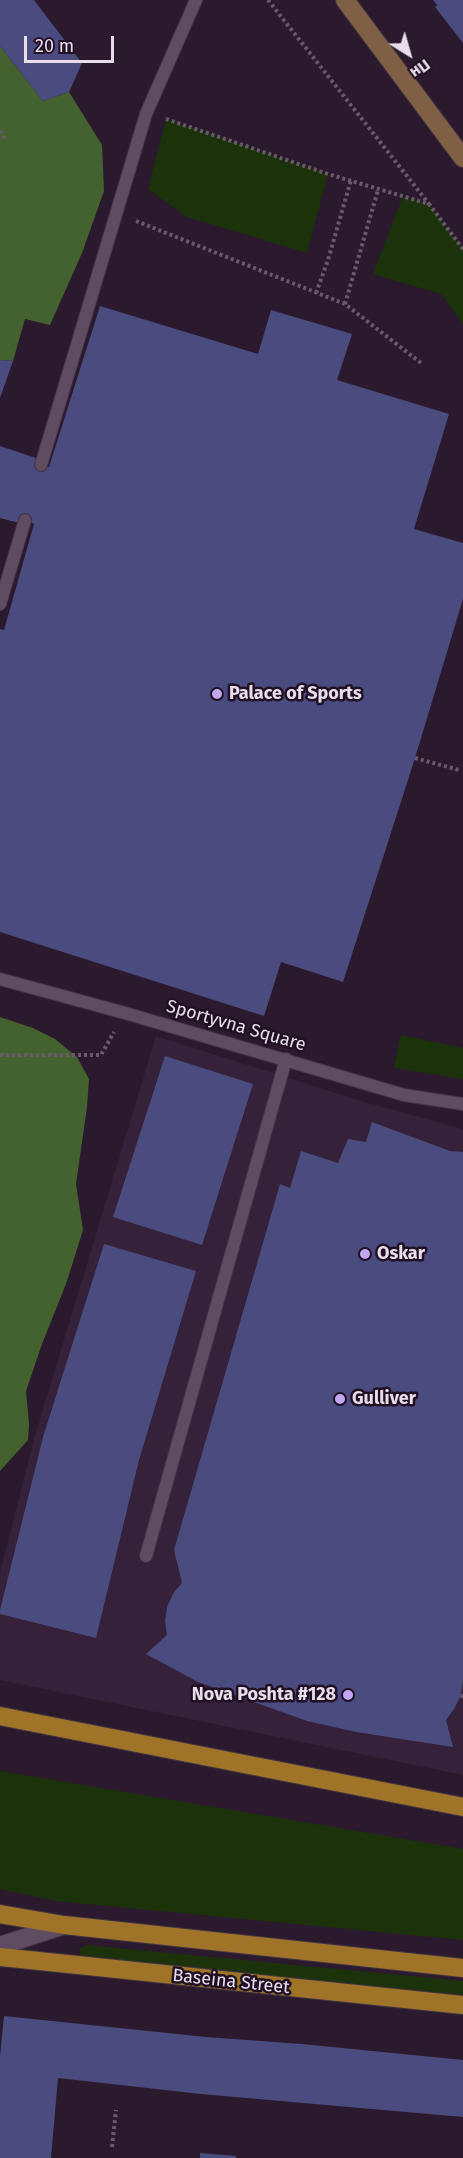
<!DOCTYPE html>
<meta charset="utf-8">
<style>
body{margin:0}
#map{position:relative;width:463px;height:2158px;overflow:hidden;background:#2b1a2d;font-family:"Fira Sans",sans-serif}
canvas{display:block}
.north{position:absolute;left:379px;top:24px;width:60px;height:60px;-webkit-text-stroke:4px #211024;paint-order:stroke;rotate:143deg;font-size:16px;font-weight:700;line-height:24px;text-align:center;color:#e8ddea}
.north::after{content:'';display:block;margin:auto;width:21px;height:27px;background:#e8ddea;clip-path:polygon(50% 0,100% 100%,50% 72%,0 100%)}
.scale{position:absolute;left:24px;top:36px;width:90px;height:27px;box-sizing:border-box;border:3px solid #e8ddea;border-top:0;padding-left:8px;font-size:18px;line-height:21px;white-space:nowrap;color:#e8ddea;-webkit-text-stroke:4px #211024;paint-order:stroke}
</style>
<div id="map">
<canvas width="463" height="2158"></canvas>
<div class="north">Пн</div>
<div class="scale">20 m</div>
</div>
<script>
const g = document.querySelector('canvas').getContext('2d');
g.lineJoin = 'round';
function fillPath(path, color) { g.fillStyle = color; g.fill(path, 'evenodd'); }
const shape = rows => new Path2D(rows.map(r => 'M' + r).join(''));
function strokePath(path, color, width, dash) { g.strokeStyle = color; g.lineWidth = width; g.lineCap = dash ? 'butt' : 'round'; g.setLineDash(dash || []); g.stroke(path); }
function label(font, color, halo, rows, align = 'center') {
  g.font = font + ' "Fira Sans",sans-serif'; g.lineWidth = 5; g.setLineDash([]); g.textBaseline = 'middle'; g.strokeStyle = halo; g.fillStyle = color; for (const [text, x, y, turn = 0] of rows) {
    g.save(); g.translate(x, y); g.rotate((+turn || 0) * Math.PI / 180); g.textAlign = isNaN(turn) ? turn : align; if (halo) g.strokeText(text, 0, 0); g.fillText(text, 0, 0); g.restore();
  }
}
const built = shape([
 [156,1036,361,1101,463,1129,463,1775,0,1680,0,1574,34,1439]
]);
const green = shape([
 [166,119,328,174,307,253,187,217,148,189],
 [403,196,429,204,463,249,463,324,441,294,373,274],
 [401,1035,463,1048,463,1079,394,1068],
 [0,1771,463,1849,463,1940,56,1901,0,1889],
 [86,1945,463,1981,463,1995,99,1960,81,1955,79,1949]
]);
const forest = shape([
 [0,46,43,101,69,92,102,145,104,191,82,253,50,325,25,319,13,361,0,360],
 [0,1017,33,1028,55,1039,77,1057,89,1079,87,1107,76,1184,83,1230,66,1284,42,1344,26,1391,29,1424,28,1440,0,1471]
]);
const building = shape([
 [0,0,34,0,82,63,69,92,43,101,0,46],
 [433,0,463,0,463,43,435,7,437,5],
 [100,306,258,354,271,310,352,334,337,380,449,414,414,529,463,543,463,599,415,758,343,982,281,962,264,1016,0,932,0,629,4,630,34,524,25,520,19,523,0,518,0,446,39,459,37,464,49,467],
 [0,360,13,361,0,398],
 [165,1056,253,1084,202,1245,113,1217],
 [372,1122,450,1151,463,1152,463,1680,461,1695,454,1709,446,1720,453,1747,356,1732,307,1721,198,1682,146,1654,167,1635,165,1621,167,1607,174,1592,182,1583,174,1550,280,1184,290,1188,301,1151,338,1163,348,1139,366,1142],
 [104,1244,196,1271,139,1460,96,1638,0,1614,0,1610,43,1437],
 [4,2016,206,2037,302,2044,463,2060,463,2117,201,2094,58,2078,51,2158,0,2158,0,2056],
 [200,2153,236,2156,236,2158,200,2158]
]);
const path = shape([
 [268,0,429,204],
 [166,119,328,174,429,204,463,249],
 [0,131,4,137,0,140],
 [136,221,345,304,421,363],
 [316,293,328,260,351,180],
 [345,304,378,190],
 [415,758,459,770],
 [0,1055,101,1055,114,1032],
 [461,1695,463,1697],
 [112,2147,116,2110]
]);
const service = shape([
 [41,465,146,114,196,0],
 [0,604,25,520],
 [0,979,125,1013,404,1095,463,1104],
 [146,1556,286,1059]
]);
const tertiary = shape([
 [0,1946,64,1925]
]);
const secondary = shape([
 [345,0,463,158]
]);
const primary = shape([
 [0,1716,463,1807],
 [0,1914,64,1925,463,1968],
 [0,1957,463,2005]
]);
const markers = [
 [217,694,6,"#c2a7f2"],
 [365,1254,6,"#c2a7f2"],
 [340,1399,6,"#c2a7f2"],
 [348,1695,6,"#c2a7f2"]
];
const poiNames = [
 ["Palace of Sports",229,694],
 ["Oskar",377,1254],
 ["Gulliver",352,1399],
 ["Nova Poshta #128",336,1695,"right"]
];
const streetNames = [
 ["Sportyvna Square",236,1026,16],
 ["Baseina Street",231,1982,6]
];
fillPath(built, '#36213a');
fillPath(green, '#1c320b');
fillPath(forest, '#44622f');
fillPath(building, '#4a4b7f');
strokePath(service, '#423444', 14);
strokePath(tertiary, '#423444', 20);
strokePath(secondary, '#423444', 20);
strokePath(primary, '#423444', 20);
strokePath(path, '#695a6b', 4, [3, 3]);
strokePath(service, '#5f4b62', 12);
strokePath(tertiary, '#5f4b62', 18);
strokePath(secondary, '#7f6045', 18);
strokePath(primary, '#9f7428', 18);
for (const [x, y, r, color] of markers) { const dot = new Path2D(); dot.arc(x, y, r, 0, 2 * Math.PI); g.fillStyle = color; g.fill(dot); strokePath(dot, '#211024', 2); }
label('bold 18px', '#e8ddea', '#211024', poiNames, 'left');
label('18px', '#e8ddea', '#211024', streetNames);
</script>
